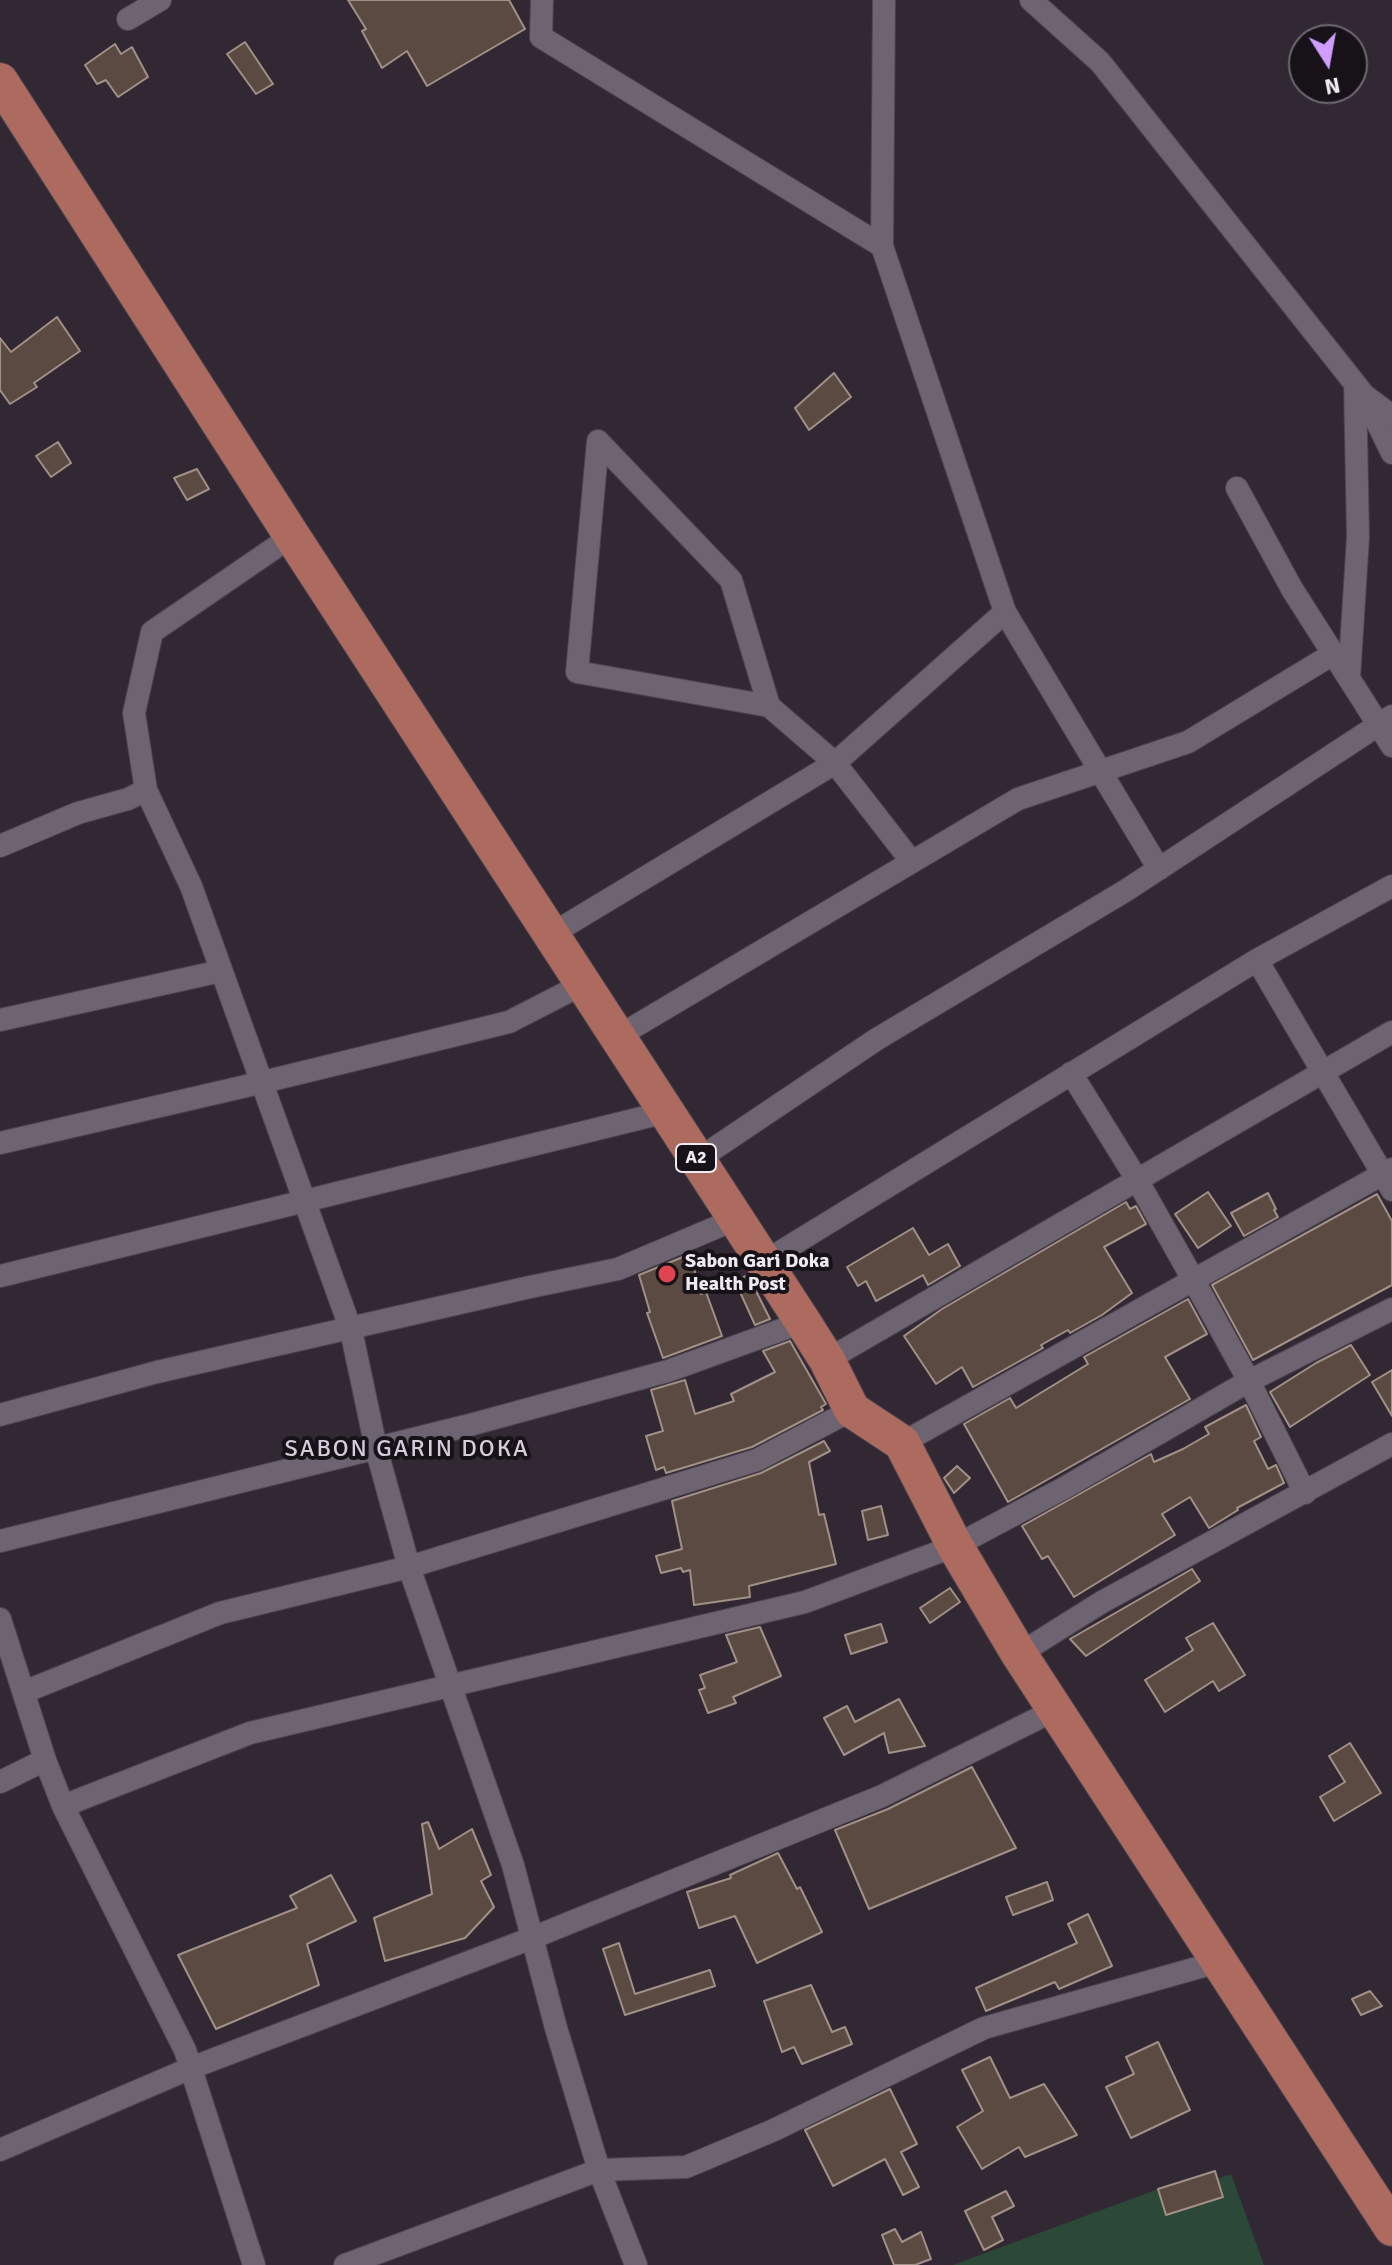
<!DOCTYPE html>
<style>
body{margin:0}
#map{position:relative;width:1392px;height:2265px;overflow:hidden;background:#312834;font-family:Signika,sans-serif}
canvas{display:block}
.north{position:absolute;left:1288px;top:24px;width:80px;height:80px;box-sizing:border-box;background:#161218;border:2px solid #6d686f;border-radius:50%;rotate:169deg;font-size:22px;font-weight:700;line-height:32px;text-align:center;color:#efe9f2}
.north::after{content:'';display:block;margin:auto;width:28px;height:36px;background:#d09dff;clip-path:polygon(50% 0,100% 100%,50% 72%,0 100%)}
</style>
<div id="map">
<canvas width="1392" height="2265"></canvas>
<div class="north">N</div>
</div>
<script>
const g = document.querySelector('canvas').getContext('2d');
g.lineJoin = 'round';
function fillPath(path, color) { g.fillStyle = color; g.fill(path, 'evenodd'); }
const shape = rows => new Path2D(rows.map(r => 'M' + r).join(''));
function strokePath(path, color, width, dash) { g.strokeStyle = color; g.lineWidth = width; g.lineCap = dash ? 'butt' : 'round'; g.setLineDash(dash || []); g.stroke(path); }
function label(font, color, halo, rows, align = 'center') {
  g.font = font + ' Signika,sans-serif'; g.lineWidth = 8; g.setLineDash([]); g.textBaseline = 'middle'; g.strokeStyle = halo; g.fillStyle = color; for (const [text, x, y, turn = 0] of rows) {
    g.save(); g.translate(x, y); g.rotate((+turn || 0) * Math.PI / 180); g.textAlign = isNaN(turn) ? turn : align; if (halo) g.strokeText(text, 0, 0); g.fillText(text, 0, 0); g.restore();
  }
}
const green = shape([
 [1231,2174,1264,2265,953,2265,1158,2189,1166,2214,1217,2179]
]);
const building = shape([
 [348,0,509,0,525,29,427,86,407,51,382,68,362,31,366,29,348,0],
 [245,42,273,84,256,94,227,54,245,42],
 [115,44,121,54,132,47,148,77,118,97,106,80,97,84,85,65,115,44],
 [57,317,80,351,34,383,37,387,10,404,0,390,0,338,11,352,57,317],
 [834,373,851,397,809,430,795,408,834,373],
 [58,442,71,463,51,477,36,456,58,442],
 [197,469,209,489,187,500,174,478,197,469],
 [1208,1192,1231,1226,1198,1248,1175,1214,1208,1192],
 [1268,1193,1276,1209,1274,1210,1278,1217,1244,1236,1231,1213,1268,1193],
 [1377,1194,1392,1221,1392,1285,1253,1360,1212,1285,1377,1194],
 [1126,1202,1130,1209,1136,1206,1146,1224,1104,1247,1132,1293,1102,1315,1070,1333,1068,1330,1041,1345,1043,1348,973,1387,962,1367,936,1384,904,1336,942,1309,1126,1202],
 [913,1228,929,1255,948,1244,960,1266,928,1285,923,1275,876,1301,866,1281,858,1286,847,1267,913,1228],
 [690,1254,701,1294,706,1292,722,1336,663,1358,647,1313,650,1312,639,1275,690,1254],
 [748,1275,770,1319,755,1325,735,1281,748,1275],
 [1188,1299,1207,1334,1165,1357,1190,1399,1008,1502,964,1424,1010,1398,1016,1408,1088,1364,1084,1357,1188,1299],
 [790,1341,826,1404,821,1407,823,1410,752,1447,666,1473,664,1467,656,1470,646,1436,663,1431,651,1390,685,1380,695,1414,734,1401,731,1394,775,1372,763,1351,790,1341],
 [1351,1345,1370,1375,1290,1427,1270,1392,1316,1363,1351,1345],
 [1392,1370,1392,1416,1372,1382,1392,1370],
 [1246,1405,1261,1437,1254,1441,1268,1469,1276,1465,1284,1483,1237,1508,1238,1510,1209,1528,1190,1497,1162,1514,1175,1535,1074,1597,1048,1556,1042,1559,1022,1526,1151,1454,1154,1462,1183,1449,1209,1434,1205,1427,1246,1405],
 [824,1441,830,1451,809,1462,819,1515,824,1514,836,1564,749,1586,750,1597,694,1605,690,1570,683,1572,681,1568,661,1573,656,1556,682,1549,672,1501,761,1473,824,1441],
 [957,1466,970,1478,954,1493,944,1478,957,1466],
 [881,1506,888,1535,868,1540,862,1511,881,1506],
 [1192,1569,1200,1581,1086,1656,1070,1639,1192,1569],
 [950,1588,960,1602,930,1623,920,1608,950,1588],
 [1213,1623,1245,1675,1219,1691,1213,1681,1165,1712,1145,1680,1193,1650,1186,1638,1213,1623],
 [881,1624,887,1642,851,1654,845,1635,881,1624],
 [760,1627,781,1676,733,1697,736,1703,708,1713,699,1690,705,1688,700,1675,737,1662,726,1635,760,1627],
 [899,1699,925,1746,889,1753,884,1733,844,1755,824,1718,847,1706,855,1722,899,1699],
 [1350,1743,1381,1793,1334,1821,1320,1797,1345,1782,1329,1756,1350,1743],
 [972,1767,1016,1848,869,1909,835,1830,888,1809,972,1767],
 [428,1822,439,1849,472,1829,491,1875,481,1881,494,1907,465,1938,385,1961,374,1918,432,1894,422,1824,428,1822],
 [778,1853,797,1889,800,1887,822,1932,757,1963,735,1916,699,1928,687,1892,731,1878,730,1875,778,1853],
 [331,1875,356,1921,307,1944,319,1985,216,2029,178,1955,297,1908,290,1896,331,1875],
 [1047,1882,1053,1900,1013,1915,1006,1897,1047,1882],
 [1088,1914,1112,1966,1059,1989,1055,1982,986,2011,976,1988,1077,1943,1068,1924,1088,1914],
 [619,1943,635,1994,710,1970,715,1986,625,2015,603,1949,619,1943],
 [811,1985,832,2032,845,2027,852,2044,802,2064,794,2047,782,2052,764,2001,811,1985],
 [1370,1991,1382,2006,1361,2015,1352,1999,1370,1991],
 [1158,2042,1190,2110,1131,2138,1106,2087,1134,2074,1126,2057,1158,2042],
 [990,2057,1010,2098,1044,2084,1077,2135,1025,2157,1019,2147,982,2169,957,2127,983,2111,962,2070,990,2057],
 [890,2089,917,2144,901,2152,919,2187,903,2195,885,2159,833,2186,805,2130,890,2089],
 [1215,2171,1223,2197,1166,2215,1158,2189,1215,2171],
 [1006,2191,1014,2206,992,2217,1003,2240,984,2250,965,2211,1006,2191],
 [895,2229,902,2242,921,2232,931,2259,915,2265,894,2265,882,2235,895,2229]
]);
const minor = shape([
 [542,0,541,37,882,246,884,0],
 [1031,0,1100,62,1364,395,1392,416],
 [128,19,160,0],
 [882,246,1005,612,1159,869],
 [1366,400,1392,453],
 [1237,488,1292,589,1392,746],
 [292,536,152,632,134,713,146,790,191,886,351,1330,376,1448,409,1567,513,1865,556,2028,599,2170,636,2265],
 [1349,678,1358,537,1355,384],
 [769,706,731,580,598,441,577,672,769,706,835,763,912,862],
 [0,846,78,813,128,799,146,790],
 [550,935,835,763,1005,612],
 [1257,960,1392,1190],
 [0,1020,221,971],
 [617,1037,1018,799,1188,742,1333,654],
 [1071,1073,1136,1178,1194,1281,1249,1381,1305,1493],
 [0,1143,255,1084,509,1022,583,984],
 [697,1160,877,1039,1125,891,1392,716],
 [764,1262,1257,960,1392,886],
 [0,1276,666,1112],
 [827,1360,1392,1032],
 [0,1415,157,1372,530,1287,618,1269,736,1219],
 [902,1443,1392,1169],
 [0,1541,466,1426,668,1371,803,1322],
 [0,1619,45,1760,63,1806,185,2050,254,2265],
 [1019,1654,1102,1602,1392,1444],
 [24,1692,220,1613,409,1567,757,1460,852,1410],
 [0,1782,45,1760],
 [63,1806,250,1733,805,1602,955,1546,1064,1488,1249,1381,1392,1309],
 [0,2150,191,2068,532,1938,882,1796,1055,1710],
 [345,2265,599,2170,686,2167,774,2130,984,2028,1218,1962]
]);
const trunk = shape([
 [0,81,292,536,803,1322,827,1360,852,1410,902,1443,955,1546,1019,1654,1392,2228]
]);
const markers = [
 [667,1274,10,"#e0444e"]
];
const shields = [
 [696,1158,40]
];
const shieldNames = [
 ["A2",696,1158]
];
const poiNames = [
 ["Sabon Gari Doka",685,1262],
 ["Health Post",685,1285]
];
const quarterNames = [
 ["SABON GARIN DOKA",407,1450]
];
fillPath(green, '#2b4838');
fillPath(building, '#5a4a41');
strokePath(building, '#a19086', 2);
strokePath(minor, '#4c444f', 24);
strokePath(trunk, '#4c444f', 38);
strokePath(minor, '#6d6371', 22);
strokePath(trunk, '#ac6b5e', 36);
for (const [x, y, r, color] of markers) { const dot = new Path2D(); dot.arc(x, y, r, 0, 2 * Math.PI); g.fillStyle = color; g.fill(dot); strokePath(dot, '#161218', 3); }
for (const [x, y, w] of shields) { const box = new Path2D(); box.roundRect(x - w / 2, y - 14, w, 28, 6); g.fillStyle = '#161218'; g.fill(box); strokePath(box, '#efe9f2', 2); }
label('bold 18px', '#efe9f2', null, shieldNames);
label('bold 20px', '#efe9f2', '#161218', poiNames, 'left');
g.letterSpacing = '2px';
label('24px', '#d7ccdc', '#161218', quarterNames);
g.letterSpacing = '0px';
</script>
